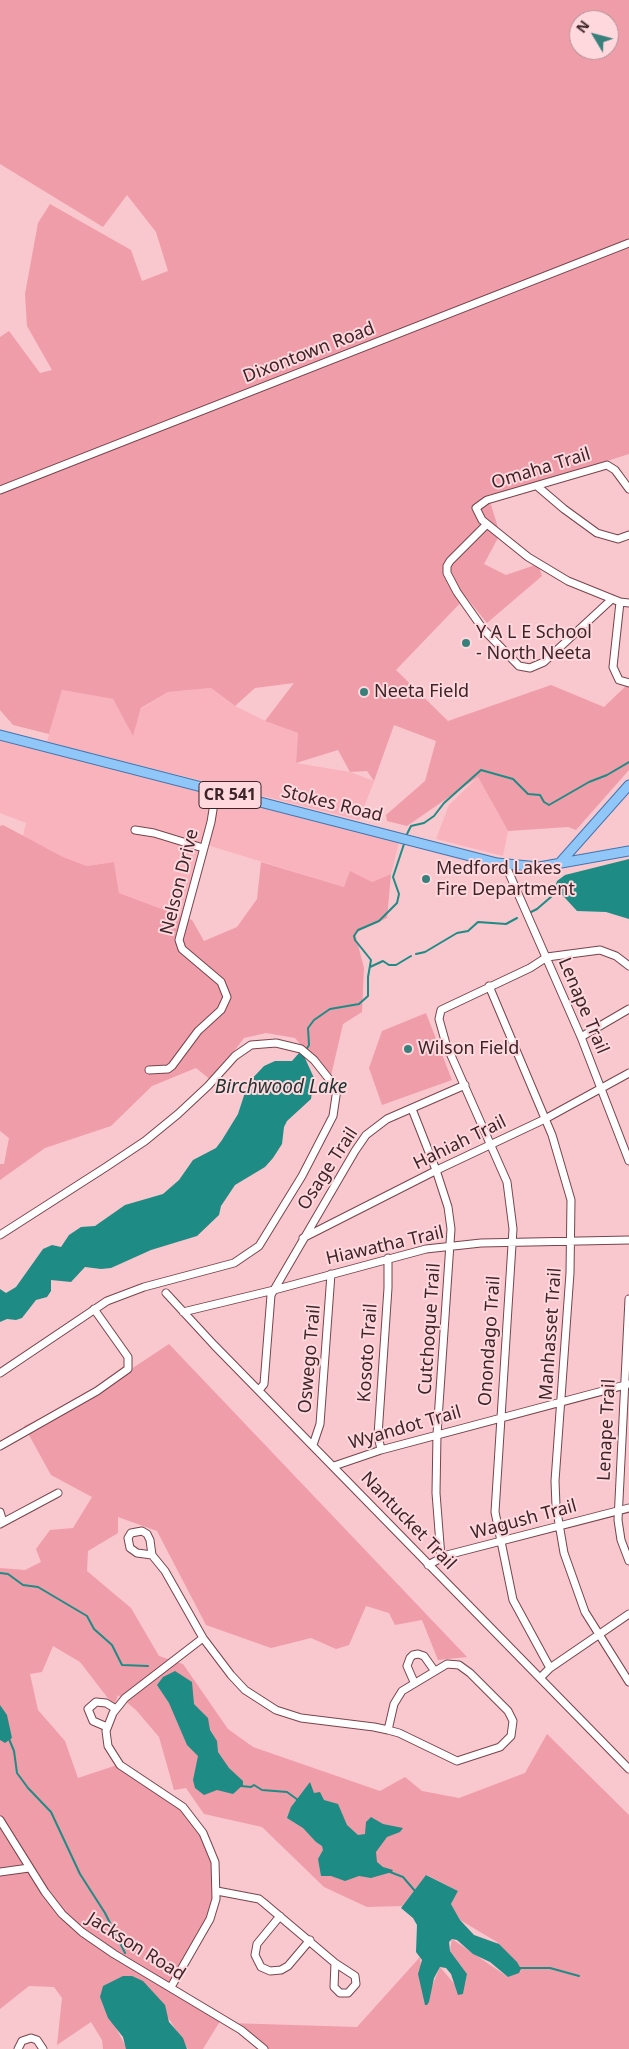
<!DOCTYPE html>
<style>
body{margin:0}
#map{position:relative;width:629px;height:2049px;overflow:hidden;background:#f9c7ce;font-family:"Noto Sans",sans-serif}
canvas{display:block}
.north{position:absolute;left:569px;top:10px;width:50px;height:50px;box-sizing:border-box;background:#fed8dd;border:1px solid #b09095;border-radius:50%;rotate:307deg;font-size:14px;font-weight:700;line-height:20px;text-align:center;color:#3c2428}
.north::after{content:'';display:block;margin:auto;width:18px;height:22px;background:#38807b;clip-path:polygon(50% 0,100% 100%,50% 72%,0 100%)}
</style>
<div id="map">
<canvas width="629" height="2049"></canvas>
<div class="north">N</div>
</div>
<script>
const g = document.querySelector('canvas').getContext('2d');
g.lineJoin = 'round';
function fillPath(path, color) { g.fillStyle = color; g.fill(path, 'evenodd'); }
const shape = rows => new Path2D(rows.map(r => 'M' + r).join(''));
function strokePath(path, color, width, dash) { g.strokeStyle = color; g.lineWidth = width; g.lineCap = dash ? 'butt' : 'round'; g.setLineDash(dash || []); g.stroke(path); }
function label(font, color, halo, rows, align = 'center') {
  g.font = font + ' "Noto Sans",sans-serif'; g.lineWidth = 4; g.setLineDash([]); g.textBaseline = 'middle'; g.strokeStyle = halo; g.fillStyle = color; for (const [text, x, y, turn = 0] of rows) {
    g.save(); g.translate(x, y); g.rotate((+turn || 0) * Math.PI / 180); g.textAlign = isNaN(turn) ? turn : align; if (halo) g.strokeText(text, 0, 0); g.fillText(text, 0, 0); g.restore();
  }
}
const built = shape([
 [211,688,233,705,265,721,298,733,296,763,350,772,374,781,359,820,47,742,62,690,113,699,133,735,141,709,168,692],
 [0,735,400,838,391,874,372,882,344,887,204,844,185,917,119,893,114,862,87,866,63,857,23,836,26,823,0,813],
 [478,777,508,831,503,856,436,839,449,805]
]);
const green = shape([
 [0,0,629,0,629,454,535,484,488,495,500,534,484,564,506,575,538,564,542,576,487,623,466,597,396,670,448,721,551,685,604,707,629,683,629,770,576,830,568,827,508,831,478,777,407,826,387,821,386,815,425,781,436,741,394,725,374,781,367,771,350,772,338,750,296,763,298,733,265,721,294,683,255,688,235,706,211,688,168,692,141,708,133,736,113,699,62,690,49,734,13,725,0,710,0,337,9,331,40,373,52,370,27,326,25,294,38,223,50,204,131,250,142,281,168,271,156,232,127,195,103,227,0,164],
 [579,20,609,20,609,50,579,50],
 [3,825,63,857,87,866,114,862,119,893,192,920,204,941,237,927,257,899,261,862,344,887,350,871,372,882,391,874,387,918,355,933,364,968,362,1012,343,1024,330,1080,295,1038,266,1033,244,1038,212,1081,196,1068,152,1086,111,1126,45,1148,0,1180,0,1164,4,1164,9,1138,0,1131,0,826],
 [426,1013,452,1080,382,1105,369,1068,382,1031],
 [169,1344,467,1657,438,1660,422,1620,395,1625,389,1613,366,1606,349,1645,336,1649,311,1638,271,1648,206,1625,157,1531,118,1517,118,1533,88,1551,87,1571,131,1608,159,1656,183,1664,228,1729,253,1747,380,1791,405,1777,422,1791,459,1798,525,1773,547,1734,629,1815,629,2049,262,2049,229,2023,357,2027,420,1957,425,2003,440,1967,463,1994,467,1974,450,1951,452,1939,508,1977,521,1971,497,1942,460,1920,451,1904,458,1891,427,1875,402,1906,367,1907,324,1887,262,1827,204,1814,186,1788,174,1790,159,1737,136,1710,118,1695,114,1706,80,1662,53,1646,42,1672,30,1674,38,1710,65,1741,78,1778,120,1764,178,1802,206,1838,216,1876,212,1912,171,1987,222,2018,203,2049,188,2049,148,1986,100,1997,127,2049,103,2049,102,2040,91,2022,57,2045,62,1998,54,1987,29,1986,0,2009,0,1568,25,1570,41,1562,36,1549,50,1530,73,1528,92,1497,51,1475,24,1426,98,1391]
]);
const water = shape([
 [629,859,629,919,606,912,577,911,555,887,557,881,565,875],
 [299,1053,304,1056,314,1078,311,1099,287,1121,284,1127,282,1144,273,1158,265,1167,235,1185,221,1206,219,1215,197,1236,151,1250,111,1268,101,1269,85,1267,71,1282,51,1280,51,1291,47,1297,36,1300,22,1318,16,1320,7,1319,0,1322,0,1289,6,1293,16,1287,43,1249,52,1245,61,1247,69,1235,81,1227,95,1226,125,1205,163,1194,179,1180,193,1160,216,1148,222,1140,238,1114,248,1083,264,1066,275,1061,292,1061],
 [175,1671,192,1682,194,1704,208,1718,210,1730,217,1741,218,1752,229,1768,243,1781,243,1785,233,1794,217,1790,204,1795,195,1788,193,1780,198,1756,187,1745,169,1703,157,1685,163,1677],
 [0,1705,7,1715,12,1738,5,1743,0,1740],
 [310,1782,314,1793,320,1792,324,1800,338,1804,347,1825,358,1835,365,1834,366,1822,371,1817,383,1824,403,1828,400,1832,387,1837,376,1852,377,1862,383,1867,393,1870,392,1872,371,1878,359,1876,345,1881,331,1876,321,1876,318,1859,323,1850,322,1846,316,1842,303,1828,287,1818,291,1807],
 [426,1875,458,1891,451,1904,460,1920,474,1935,499,1944,517,1962,521,1969,519,1973,508,1977,490,1962,473,1954,457,1940,452,1939,449,1942,450,1951,467,1974,463,1994,458,1995,451,1974,446,1968,440,1967,434,1978,429,2002,427,2005,425,2005,418,1974,422,1960,416,1952,417,1925,413,1918,401,1908],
 [123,1976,132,1976,143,1981,165,2005,169,2022,183,2038,187,2049,126,2049,123,2037,108,2018,100,1997,103,1986]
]);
const stream = shape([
 [407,834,411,826,424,823,434,816,444,803,481,770,513,779,528,794,540,795,544,802,549,805,589,782,607,775,629,762],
 [529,913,537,909,559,890],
 [416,954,425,952,457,933,468,931,478,922,506,924,517,918],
 [370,967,383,961,389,965,396,965,411,956],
 [306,1050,309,1045,308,1028,314,1020,330,1009,359,1004,368,996,368,977,371,960,355,940,354,936,358,930,379,921,397,903,399,894,393,877,404,844],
 [0,1573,8,1574,23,1585,38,1587,87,1616,94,1629,112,1645,122,1665,148,1666],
 [9,1739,14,1751,17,1773,28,1788,51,1812,80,1874,105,1913,125,1953],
 [241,1786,251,1787,254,1785,262,1790,287,1792,298,1800],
 [390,1872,403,1877,415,1891],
 [519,1968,550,1968,579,1976]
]);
const minor = shape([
 [537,486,564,509,597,533,618,539,629,535],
 [629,489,615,470,607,465,487,500,476,508,482,520,528,557,568,581,620,602,629,603],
 [0,490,629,243],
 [487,524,450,561,447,566,447,573,457,592,483,629,519,666,530,668,544,662,612,599],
 [620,602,613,667,619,680,629,683],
 [135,830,154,833,203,848],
 [505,864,581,1037,629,1161],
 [489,986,552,1135,571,1200,570,1273,555,1481,556,1506,564,1553,585,1612,629,1682],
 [581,1037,629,1009],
 [149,1070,168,1069,172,1066,198,1031,221,1010,227,997,221,982,182,949,179,940,211,822,216,791],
 [412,1109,436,1170,448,1207,451,1229,437,1434,436,1493,441,1557],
 [0,1235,106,1167,145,1141,178,1114,208,1086,235,1056,251,1045,276,1043,301,1049,314,1060,337,1089,333,1116,302,1176,259,1246,234,1263,144,1287,107,1301,0,1373],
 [303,1238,439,1169,545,1119,629,1073],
 [166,1293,214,1345,629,1769],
 [629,1299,618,1520,621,1540,629,1561],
 [183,1312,274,1290,426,1249,481,1243,629,1240],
 [259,1390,264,1384,271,1295,355,1151,366,1135,387,1119,465,1085],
 [313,1445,320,1424,331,1274],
 [0,1446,97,1391,128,1369,128,1357,94,1309],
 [381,1450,378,1435,388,1288,388,1258],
 [334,1466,381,1450,629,1384],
 [0,1512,3,1522],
 [0,1524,58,1493],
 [152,1555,137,1553,130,1548,128,1538,131,1533,142,1531,147,1534,150,1540,152,1555,165,1571,203,1638,231,1675,245,1690,276,1710,301,1718,374,1727,388,1730,399,1733,457,1761,500,1747,511,1736,513,1721,508,1711,470,1673,459,1665,447,1664,402,1691,394,1704,388,1730],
 [428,1565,447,1555,629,1508],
 [550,1668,513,1600,495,1512,513,1229,507,1182,446,1044,439,1019,441,1010,530,968,547,957,600,950,616,956,629,966],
 [540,1678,550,1668,629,1614],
 [414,1682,407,1666,410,1658,413,1655,418,1654,424,1656,434,1670],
 [107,1727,93,1721,88,1709,96,1702,106,1703,116,1709],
 [0,1820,45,1892,62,1914,82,1932,114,1954,241,2030,264,2049],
 [0,1872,29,1868],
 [217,1891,259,1899,264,1903,335,1963,355,1976,356,1984,348,1993,340,1993,334,1987,335,1963],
 [280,1916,257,1944,255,1955,261,1967,270,1971,281,1970,288,1966,310,1940],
 [171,1987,210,1919,216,1899,215,1862,203,1833,183,1807,120,1765,108,1746,106,1731,113,1713,125,1698,203,1638],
 [18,2049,22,2041,31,2038,37,2040,43,2049]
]);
const major = shape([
 [0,735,497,863,539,867,629,851],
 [558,865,629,785]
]);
const markers = [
 [466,643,5,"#38807b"],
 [364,692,5,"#38807b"],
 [426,879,5,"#38807b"],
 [408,1049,5,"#38807b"]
];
const shields = [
 [230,795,62]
];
const shieldNames = [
 ["CR 541",230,795]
];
const streetNames = [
 ["Dixontown Road",309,353,-21],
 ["Omaha Trail",541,469,-17],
 ["Stokes Road",332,804,14],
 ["Nelson Drive",180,882,-76],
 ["Lenape Trail",583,1006,67],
 ["Hahiah Trail",460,1143,-26],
 ["Osage Trail",328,1169,-57],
 ["Hiawatha Trail",385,1246,-13],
 ["Cutchoque Trail",430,1329,-86],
 ["Manhasset Trail",551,1334,-86],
 ["Onondago Trail",490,1341,-86],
 ["Kosoto Trail",368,1353,-86],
 ["Oswego Trail",310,1359,-85],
 ["Wyandot Trail",405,1428,-16],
 ["Lenape Trail",607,1430,-87],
 ["Wagush Trail",524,1520,-15],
 ["Nantucket Trail",408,1521,46],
 ["Jackson Road",136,1947,32]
];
const poiNames = [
 ["Y A L E School",476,633],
 ["- North Neeta",476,654],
 ["Neeta Field",374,692],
 ["Medford Lakes",436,869],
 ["Fire Department",436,890],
 ["Wilson Field",418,1049]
];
const waterNames = [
 ["Birchwood Lake",281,1088]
];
fillPath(built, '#f9b3bd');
fillPath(green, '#f09daa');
fillPath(water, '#1e8b85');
strokePath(stream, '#1e8b85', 2);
strokePath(minor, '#78444d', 9);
strokePath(major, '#4275ad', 11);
strokePath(minor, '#fff', 7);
strokePath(major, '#90c6f8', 9);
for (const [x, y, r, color] of markers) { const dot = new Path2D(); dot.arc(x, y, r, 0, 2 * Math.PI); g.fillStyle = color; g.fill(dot); strokePath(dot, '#fed8dd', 2); }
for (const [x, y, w] of shields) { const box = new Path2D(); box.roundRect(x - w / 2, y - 13.5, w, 27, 4); g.fillStyle = '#fed8dd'; g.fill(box); strokePath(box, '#3c2428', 1); }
label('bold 16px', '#3c2428', null, shieldNames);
label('18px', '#3c2428', '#fed8dd', streetNames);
label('18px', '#3c2428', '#fed8dd', poiNames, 'left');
label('italic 19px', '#1c3331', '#fed8dd', waterNames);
</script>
